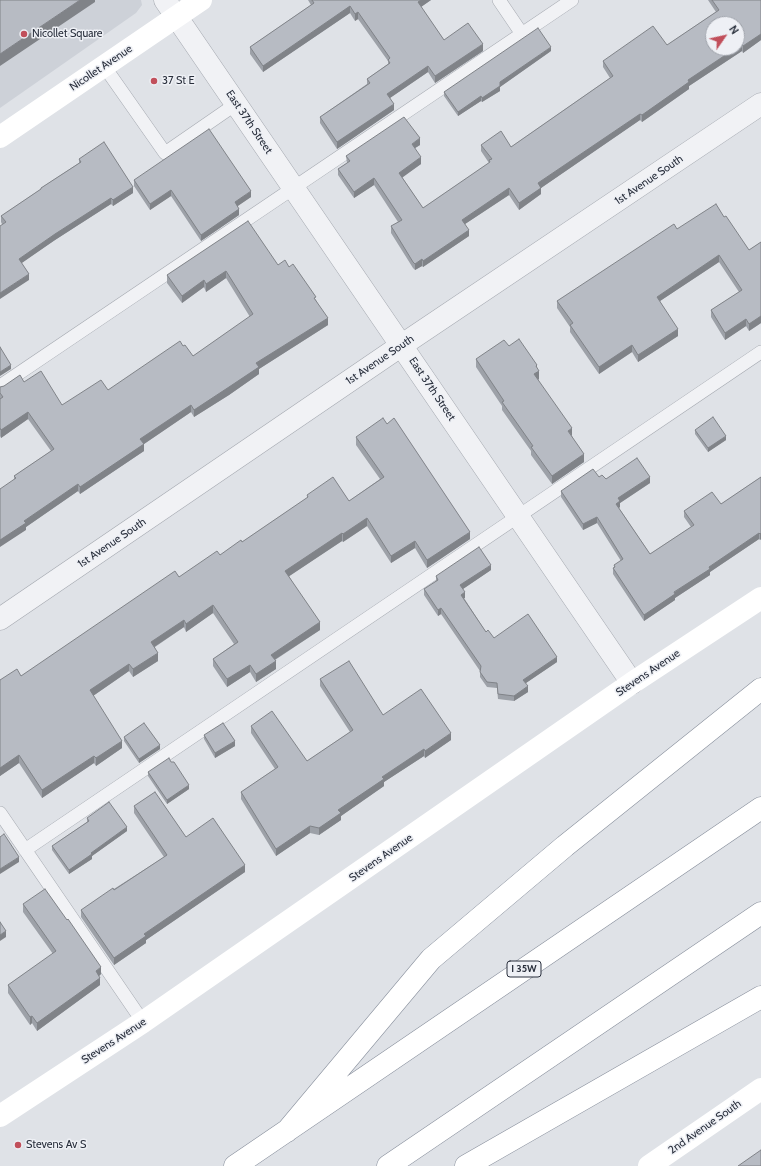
<!DOCTYPE html>
<style>
body{margin:0}
#map{position:relative;width:761px;height:1166px;overflow:hidden;background:#dfe2e7;font-family:Cabin,sans-serif}
canvas{display:block}
.north{position:absolute;left:705px;top:16px;width:40px;height:40px;box-sizing:border-box;background:#eef0f5;border:1px solid #9fa3ab;border-radius:50%;rotate:56deg;font-size:11px;font-weight:700;line-height:16px;text-align:center;color:#292f3c}
.north::after{content:'';display:block;margin:auto;width:14px;height:18px;background:#c14f5b;clip-path:polygon(50% 0,100% 100%,50% 72%,0 100%)}
</style>
<div id="map">
<canvas width="761" height="1166"></canvas>
<div class="north">N</div>
</div>
<script>
const g = document.querySelector('canvas').getContext('2d');
g.lineJoin = 'round';
function fillPath(path, color) { g.fillStyle = color; g.fill(path, 'evenodd'); }
const shape = rows => new Path2D(rows.map(r => 'M' + r).join(''));
function strokePath(path, color, width, dash) { g.strokeStyle = color; g.lineWidth = width; g.lineCap = dash ? 'butt' : 'round'; g.setLineDash(dash || []); g.stroke(path); }
function label(font, color, halo, rows, align = 'center') {
  g.font = font + ' Cabin,sans-serif'; g.lineWidth = 3; g.setLineDash([]); g.textBaseline = 'middle'; g.strokeStyle = halo; g.fillStyle = color; for (const [text, x, y, turn = 0] of rows) {
    g.save(); g.translate(x, y); g.rotate((+turn || 0) * Math.PI / 180); g.textAlign = isNaN(turn) ? turn : align; if (halo) g.strokeText(text, 0, 0); g.fillText(text, 0, 0); g.restore();
  }
}
const built = shape([
 [0,0,141,0,142,5,136,13,0,108]
]);
const lane = shape([
 [499,0,522,34],
 [104,66,165,153,236,104],
 [0,386,572,0],
 [0,813,143,1022],
 [25,850,761,352]
]);
const street = shape([
 [165,0,632,683],
 [0,619,402,345,761,104]
]);
const secondary = shape([
 [0,137,201,0],
 [0,1116,143,1022,632,683,761,598],
 [649,1166,761,1089]
]);
const highway = shape([
 [287,1131,431,959,565,846,761,689],
 [235,1166,761,808],
 [388,1166,761,913],
 [466,1166,761,997]
]);
const wall = shape([
 [308,0,431,0,421,7,444,40,483,51,435,83,428,72,390,98,394,110,337,149,320,123,320,117,367,84,367,79,388,64,388,61,358,19,355,21,350,13,263,72,250,54,250,47,311,5],
 [708,0,761,0,761,40,743,53,742,51,689,86,689,89,642,122,640,120,541,188,541,194,519,210,509,195,465,224,469,236,423,267,422,266,415,270,413,268,391,233,391,226,398,222,374,185,354,198,338,175,338,169,347,163,346,156,420,145,415,148,421,164,402,177,423,208,489,163,481,151,481,145,511,147,610,78,603,67,603,61,667,45,716,12],
 [551,51,500,87,500,91,482,102,481,101,458,116,444,96,444,92],
 [79,159,133,193,113,206,111,204,55,240,21,263,29,280,1,222,1,216,41,189,41,188,79,163],
 [134,180,251,197,237,206,239,215,201,241,171,196,150,210,134,186],
 [724,217,749,250,761,242,761,323,749,331,746,326,725,340,711,317,711,310,739,292,719,262,660,301,678,336,638,362,632,352,599,374,570,332,570,327,557,308,557,301,677,229],
 [278,265,289,267,316,300,328,325,259,369,259,374,229,395,194,417,191,412,144,444,144,451,80,494,78,491,26,527,26,530,14,479,14,476,51,451,28,419,1,438,0,436,0,387,24,382,62,405,108,390,183,346,193,356,250,317,226,278,206,292,204,287,182,303,167,283,167,275],
 [509,346,537,368,539,379,538,380,572,436,584,462,552,484,531,455,531,451,502,410,502,406,476,367,476,359],
 [695,430,726,440,708,452,695,434],
 [356,437,470,539,427,568,415,548,391,563,367,526,343,542,342,541,289,576,320,630,275,660,276,669,256,682,250,672,227,687,213,666,213,659,234,644,213,613,186,632,184,627,155,647,158,661,133,677,129,671,93,696,122,748,96,766,94,763,42,798,19,763,0,776,0,680,21,676,179,577,220,555,242,542,307,498,307,495,349,501,380,479,356,445],
 [761,477,761,539,760,540,759,539,710,572,710,575,675,598,675,600,644,621,613,574,613,568,614,568,614,565,621,561,597,523,583,530,561,497,561,491,606,479,650,483,620,503,620,507,619,508,650,554,691,527,684,517,684,511,721,504],
 [491,570,463,589,465,598,464,598,486,632,494,638,557,662,526,683,528,692,514,701,498,699,497,688,487,687,480,677,480,671,441,614,438,616,424,595,424,589,436,581,436,576],
 [320,679,383,715,451,740,425,758,424,756,384,782,384,786,341,816,341,820,319,835,310,833,276,856,241,799,241,792,275,769,251,733,251,726,307,761,350,732,320,686],
 [204,735,235,746,215,758,204,739],
 [124,737,160,749,139,763,124,741],
 [148,772,189,789,167,804,148,776],
 [134,806,245,872,146,940,146,943,114,965,81,917,81,910,164,857,134,813],
 [87,818,127,831,92,856,92,859,69,874,52,850,52,846,87,822],
 [23,904,101,974,99,976,100,985,37,1031,32,1023,30,1025,8,993,8,985,53,954,23,912]
]);
const shadedWall = shape([
 [80,0,95,0,95,2,0,66,0,54],
 [421,0,431,0,418,9,418,2],
 [350,6,350,13,263,72,263,66],
 [358,12,358,19,355,21,355,14],
 [761,34,761,40,743,53,743,46],
 [483,44,483,51,435,83,435,76],
 [742,44,742,51,689,86,689,89,642,122,642,115,688,80,736,48,737,48,737,47],
 [551,47,551,51,500,87,500,91,482,102,482,98,500,82],
 [428,66,428,72,387,100,387,94],
 [481,96,481,101,458,116,458,112],
 [394,104,394,110,337,149,337,142],
 [640,114,640,120,541,188,541,194,519,210,519,203,538,183],
 [420,138,420,145,412,150,412,144],
 [421,157,421,164,399,180,399,173],
 [374,178,374,185,354,198,354,192],
 [133,187,133,193,113,206,113,200],
 [509,188,509,195,462,226,462,220],
 [171,190,171,196,150,210,150,204],
 [251,191,251,197,235,208,235,202],
 [111,198,111,204,55,240,19,265,19,259,55,234],
 [239,209,239,215,201,241,201,235],
 [469,230,469,236,423,267,423,261],
 [719,255,719,262,657,303,657,297],
 [422,259,422,266,415,270,415,264],
 [226,271,226,278,206,292,206,284],
 [29,274,29,280,0,299,0,293],
 [204,280,204,287,182,303,182,296],
 [761,316,761,323,749,331,749,324],
 [328,318,328,325,259,369,259,374,229,395,194,417,194,410,256,363],
 [746,319,746,326,725,340,725,333],
 [678,329,678,336,638,362,638,355],
 [632,345,632,352,599,374,599,367],
 [11,365,11,369,0,376,0,372],
 [537,365,537,372,539,371,539,379,534,382,534,374,536,366],
 [191,405,191,412,144,444,144,451,80,494,80,487,140,439],
 [28,412,28,419,1,438,1,430],
 [572,428,572,436,568,431],
 [726,436,726,440,708,452,708,448],
 [584,454,584,462,552,484,552,476],
 [650,477,650,483,620,503,620,507,616,510,616,504,618,498],
 [78,484,78,491,26,527,26,530,0,547,0,540,24,521],
 [597,517,597,523,583,530,583,524],
 [367,518,367,526,343,542,343,534],
 [470,532,470,539,427,568,427,560],
 [342,533,342,541,285,579,285,571],
 [759,533,759,539,710,572,710,575,675,598,675,600,644,621,644,615,709,567],
 [761,533,761,539,760,540,760,534],
 [415,541,415,548,391,563,391,556],
 [491,565,491,570,460,591,460,585],
 [465,592,465,598,461,600,461,595],
 [213,605,213,613,186,632,186,624],
 [441,608,441,614,438,616,438,610],
 [184,620,184,627,151,649,151,642],
 [320,622,320,630,271,662,271,655],
 [158,653,158,661,133,677,133,669],
 [557,657,557,662,523,685,523,680],
 [276,661,276,669,256,682,256,674],
 [129,664,129,671,90,698,90,690],
 [250,665,250,672,227,687,227,679],
 [528,686,528,692,514,701,514,696],
 [451,733,451,740,425,758,425,751],
 [122,741,122,748,96,766,96,758],
 [235,741,235,746,215,758,215,753],
 [160,745,160,749,139,763,139,759],
 [424,749,424,756,384,782,384,786,341,816,341,820,319,835,319,828,338,810,382,777],
 [19,755,19,763,0,776,0,768],
 [94,756,94,763,42,798,42,790],
 [189,785,189,789,167,804,167,800],
 [310,826,310,833,276,856,276,849],
 [127,827,127,831,92,856,92,859,69,874,69,870,91,853],
 [19,857,19,862,0,874,0,869],
 [245,865,245,872,146,940,146,943,114,965,114,958,144,934],
 [6,931,6,937,0,941,0,935],
 [101,967,101,974,96,979,96,971],
 [100,978,100,985,37,1031,37,1023],
 [32,1016,32,1023,30,1025,30,1017]
]);
const building = shape([
 [0,0,80,0,0,54,0,0],
 [312,0,421,0,418,2,444,40,468,23,483,44,435,76,428,66,387,94,394,104,337,142,320,117,370,83,367,79,390,63,388,60,390,58,358,12,355,14,350,6,263,66,250,47,314,3,312,0],
 [712,0,761,0,761,34,743,46,742,44,737,47,737,24,713,24,713,48,736,48,688,80,689,82,642,115,640,114,538,183,541,188,519,203,509,188,462,220,469,230,423,261,422,259,415,264,413,262,391,226,402,220,374,178,354,192,338,169,350,161,346,156,404,117,420,138,412,144,421,157,399,173,423,208,490,162,489,160,492,159,481,145,501,131,511,147,613,76,603,61,653,26,667,45,719,10,712,0],
 [538,28,551,47,500,82,500,86,482,98,481,96,458,112,444,92,538,28],
 [209,129,251,191,235,202,239,209,201,235,171,190,150,204,134,180,209,129],
 [104,142,133,187,113,200,111,198,55,234,19,259,29,274,0,293,0,226,6,222,1,216,41,189,41,188,81,162,79,159,104,142],
 [716,204,724,217,726,216,749,250,761,242,761,316,749,324,746,319,725,333,711,310,742,290,719,255,657,297,678,329,638,355,632,345,599,367,570,325,573,323,557,301,674,224,677,229,716,204],
 [248,221,278,265,285,260,289,267,293,264,316,297,314,298,328,318,256,363,259,367,229,387,194,410,191,405,140,439,144,444,80,487,78,484,24,521,26,523,0,540,0,489,16,478,14,476,54,449,28,412,1,430,0,428,0,399,3,397,0,393,0,387,4,386,20,375,24,382,41,371,62,405,101,380,108,390,180,341,183,346,185,345,193,356,253,314,226,271,206,284,204,280,182,296,167,275,248,221],
 [519,339,537,365,536,366,539,371,534,374,572,428,568,431,584,454,552,476,531,447,533,446,502,402,504,401,476,359,504,340,509,346,519,339],
 [0,347,11,365,0,372,0,347],
 [713,417,726,436,708,448,695,430,713,417],
 [383,418,387,424,394,418,470,532,427,560,415,541,391,556,367,518,343,534,342,533,285,571,320,622,271,655,276,661,256,674,250,665,227,679,213,659,238,642,213,605,186,624,184,620,151,642,158,653,133,669,129,664,90,690,122,741,96,758,94,756,42,790,19,755,0,768,0,680,17,669,21,676,175,571,179,577,217,551,220,555,241,540,242,542,308,497,307,495,333,477,349,501,384,477,356,437,383,418],
 [637,458,650,477,618,498,620,501,616,504,650,554,694,525,684,511,712,492,721,504,761,477,761,533,760,534,759,533,709,567,710,569,674,592,675,594,644,615,613,568,615,567,614,565,623,559,597,517,583,524,561,491,593,469,599,477,602,475,606,479,637,458],
 [479,547,491,565,460,585,465,592,461,595,486,632,488,630,494,638,528,614,557,657,523,680,528,686,514,696,498,694,497,683,487,682,480,672,481,666,441,608,438,610,424,589,438,580,436,576,479,547],
 [349,661,383,715,421,689,451,733,425,751,424,749,382,777,384,779,338,810,341,813,319,828,310,826,276,849,241,792,278,767,251,726,272,711,307,761,353,730,320,679,349,661],
 [144,723,160,745,139,759,124,737,144,723],
 [223,723,235,741,215,753,204,735,223,723],
 [169,758,171,762,174,762,189,785,167,800,148,772,169,758],
 [155,792,186,837,213,818,245,865,144,934,146,936,114,958,81,910,113,888,114,890,167,855,134,806,155,792],
 [109,802,127,827,91,853,92,854,69,870,52,846,89,821,87,818,109,802],
 [4,834,19,857,0,869,0,837,4,834],
 [45,889,67,920,68,919,101,967,96,971,100,978,37,1023,32,1016,30,1017,8,985,56,951,23,904,45,889],
 [0,922,6,931,0,935,0,922],
 [761,1150,761,1166,738,1166,761,1150]
]);
const markers = [
 [24,34,4,"#c14f5b"],
 [154,81,4,"#c14f5b"],
 [18,1145,4,"#c14f5b"]
];
const shields = [
 [524,969,34]
];
const shieldNames = [
 ["I 35W",524,969]
];
const poiNames = [
 ["Nicollet Square",32,34],
 ["37 St E",162,81],
 ["Stevens Av S",26,1145]
];
const streetNames = [
 ["Nicollet Avenue",101,68,-34],
 ["East 37th Street",249,122,56],
 ["1st Avenue South",649,180,-34],
 ["1st Avenue South",380,360,-34],
 ["East 37th Street",432,389,56],
 ["1st Avenue South",112,543,-34],
 ["Stevens Avenue",648,673,-34],
 ["Stevens Avenue",381,858,-35],
 ["Stevens Avenue",114,1041,-33],
 ["2nd Avenue South",705,1127,-35]
];
fillPath(built, '#cdd1d8');
strokePath(lane, '#a5a9b0', 14);
strokePath(street, '#a5a9b0', 23);
strokePath(highway, '#888f9c', 23);
strokePath(lane, '#f1f2f5', 13);
strokePath(street, '#f1f2f5', 22);
strokePath(secondary, '#fff', 22);
strokePath(highway, '#fff', 22);
fillPath(wall, '#9da1a8');
fillPath(shadedWall, '#808388');
fillPath(building, '#b7bbc3');
strokePath(building, '#808388', 1);
for (const [x, y, r, color] of markers) { const dot = new Path2D(); dot.arc(x, y, r, 0, 2 * Math.PI); g.fillStyle = color; g.fill(dot); strokePath(dot, '#eef0f5', 1.5); }
for (const [x, y, w] of shields) { const box = new Path2D(); box.roundRect(x - w / 2, y - 8, w, 16, 3); g.fillStyle = '#eef0f5'; g.fill(box); strokePath(box, '#292f3c', 1); }
label('bold 10px', '#292f3c', null, shieldNames);
label('11px', '#292f3c', '#eef0f5', poiNames, 'left');
label('11px', '#292f3c', '#eef0f5', streetNames);
</script>
